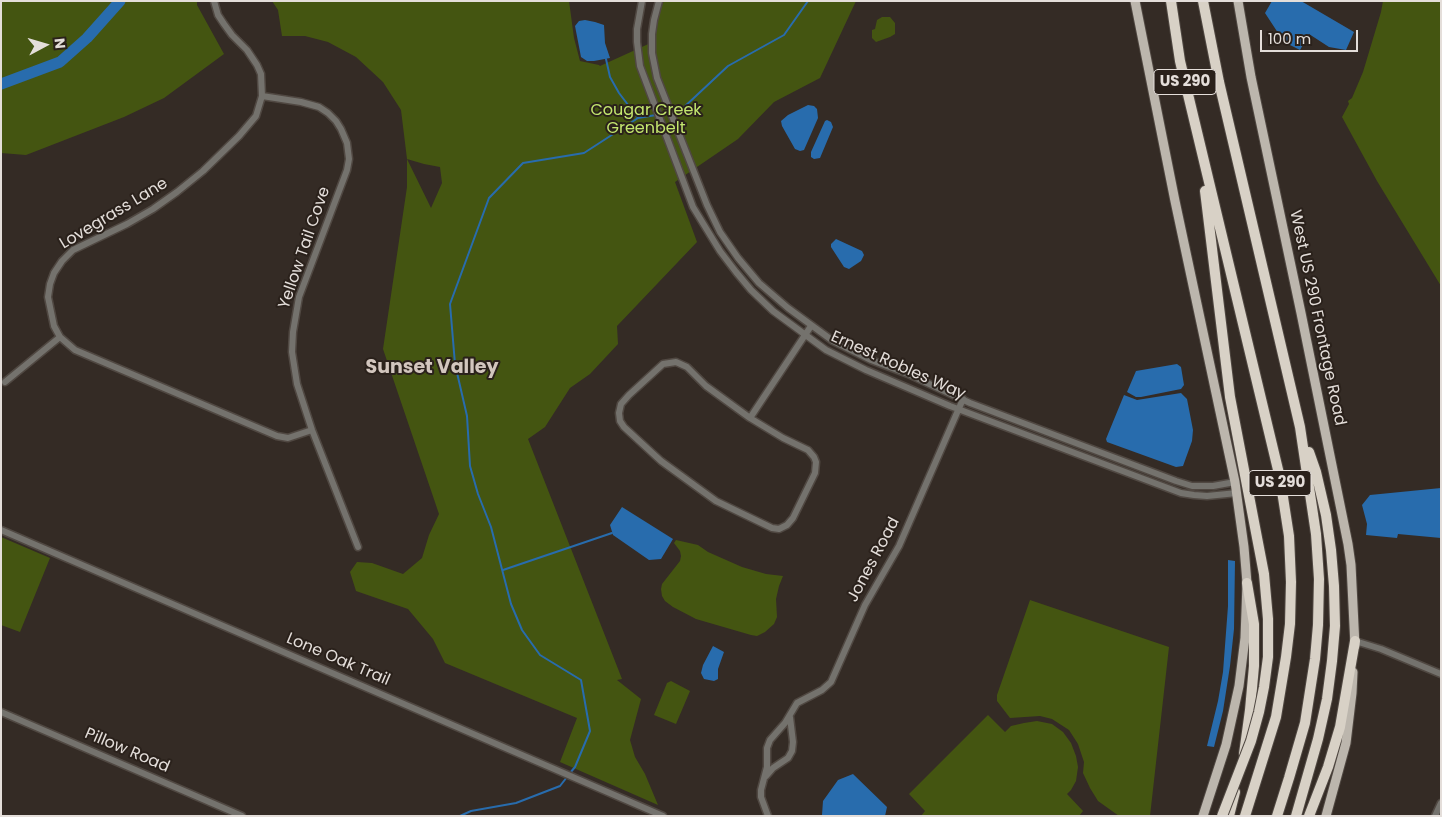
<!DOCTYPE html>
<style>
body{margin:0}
#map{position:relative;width:1442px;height:817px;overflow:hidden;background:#342b25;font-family:Poppins,sans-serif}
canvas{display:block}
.frame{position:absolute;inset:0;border:2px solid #e4deda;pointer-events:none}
.north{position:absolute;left:20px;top:20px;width:50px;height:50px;-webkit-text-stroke:4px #2a211b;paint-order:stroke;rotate:84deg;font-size:14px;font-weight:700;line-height:20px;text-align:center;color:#e4deda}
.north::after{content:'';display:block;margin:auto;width:18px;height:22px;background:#e4deda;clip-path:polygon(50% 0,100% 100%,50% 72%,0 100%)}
.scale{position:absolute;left:1260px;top:30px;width:98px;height:22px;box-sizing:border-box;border:2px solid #e4deda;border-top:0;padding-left:6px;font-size:15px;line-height:18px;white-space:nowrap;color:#e4deda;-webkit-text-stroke:4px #2a211b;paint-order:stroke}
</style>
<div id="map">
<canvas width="1442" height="817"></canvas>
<div class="frame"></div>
<div class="north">N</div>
<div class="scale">100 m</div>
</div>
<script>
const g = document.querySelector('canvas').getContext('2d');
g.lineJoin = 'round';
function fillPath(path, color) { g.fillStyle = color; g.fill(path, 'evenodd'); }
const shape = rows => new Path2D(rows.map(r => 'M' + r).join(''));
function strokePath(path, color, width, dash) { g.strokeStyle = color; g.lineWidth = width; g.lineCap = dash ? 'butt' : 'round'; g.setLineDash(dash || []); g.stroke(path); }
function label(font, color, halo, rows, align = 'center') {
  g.font = font + ' Poppins,sans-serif'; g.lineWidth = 4; g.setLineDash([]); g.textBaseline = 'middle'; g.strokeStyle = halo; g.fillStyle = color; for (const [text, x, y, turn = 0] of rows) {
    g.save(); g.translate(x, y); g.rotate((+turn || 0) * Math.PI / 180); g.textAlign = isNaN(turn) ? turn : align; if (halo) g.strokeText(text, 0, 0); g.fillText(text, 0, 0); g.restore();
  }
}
const green = shape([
 [1,1,197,1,197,5,224,54,164,98,124,117,26,155,1,153],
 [272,1,569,1,574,38,580,61,599,65,600,66,655,41,656,25,659,12,664,1,856,1,820,78,774,102,738,139,675,182,697,242,617,326,618,344,590,374,570,388,545,427,528,439,622,679,617,680,641,699,630,740,635,757,645,774,658,805,560,762,577,718,445,663,433,639,408,609,356,591,350,572,357,562,372,563,403,574,422,558,429,535,439,514,383,349,407,187,407,159,401,110,383,82,356,57,328,42,305,36,282,36,278,10],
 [407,159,424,164,440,167,442,183,431,208],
 [1383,1,1441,1,1441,286,1377,181,1342,117,1349,104,1348,101,1352,98,1363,72,1381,12],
 [882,17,890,17,895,23,895,34,890,37,876,42,872,38,872,30,875,29,877,20],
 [1,537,50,558,20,632,1,625],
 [676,540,698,545,708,552,742,567,766,574,783,576,779,586,776,599,777,617,774,624,765,632,757,636,751,635,696,619,673,607,665,601,662,596,661,589,662,584,680,561,681,556,680,551,674,543],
 [1030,600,1169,647,1150,816,1119,816,1098,801,1090,788,1083,773,1084,762,1078,744,1069,730,1052,719,1040,716,1010,718,997,701,997,695],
 [671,681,690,691,676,724,654,715,667,683],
 [988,715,1005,732,1011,726,1024,723,1037,721,1052,724,1063,732,1071,743,1076,756,1078,767,1076,781,1071,790,1067,794,1083,811,1079,816,921,816,925,811,909,794]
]);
const water = shape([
 [1272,1,1301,1,1354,32,1346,50,1329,47,1309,34,1300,50,1284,42,1265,13],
 [585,20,595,22,604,25,605,43,610,58,594,61,587,61,581,57,575,26,579,21],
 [808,105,814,106,817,109,818,118,804,150,800,151,795,149,782,126,781,121,788,115],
 [827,120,831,122,833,127,820,158,814,159,811,157,811,152,825,121],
 [836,239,862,251,864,255,861,261,849,269,844,267,831,247,831,244],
 [1177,364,1181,367,1184,385,1181,389,1141,397,1136,397,1127,392,1136,371],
 [1181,393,1187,399,1193,430,1192,441,1183,466,1176,467,1107,442,1106,439,1124,395,1137,400],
 [1441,488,1441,538,1398,534,1397,538,1366,535,1367,524,1362,505,1370,495],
 [622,507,673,539,661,559,649,560,613,535,610,525],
 [1228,560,1235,561,1234,629,1230,666,1223,711,1214,747,1207,746,1218,701,1223,672,1228,606],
 [713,646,724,652,718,669,718,679,714,681,704,679,701,673,703,665],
 [853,774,887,807,885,816,822,815,823,801,838,780]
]);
const stream = shape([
 [606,59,610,77,619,93,638,118],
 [673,111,682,109,728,66,784,35,808,1],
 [503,570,612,533],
 [570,773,575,767,590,731,581,680,540,655,522,630,511,604,491,527,478,494,470,466,467,416,455,364,450,304,489,198,523,163,584,153,638,118,656,115],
 [460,816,471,811,516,803,560,786,567,777]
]);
const river = shape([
 [1,84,60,62,87,38,120,1]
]);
const minor = shape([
 [214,1,218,15,224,24,232,35,247,50,257,65,261,74,262,96,256,116,239,136,203,171,177,192,153,209,127,224,73,250,62,261,54,273,50,284,48,297,54,326,60,337,75,350,277,436,288,438,312,430],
 [642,1,637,29,637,42,640,66,693,207,720,251,736,272,751,290,773,311,826,350,866,370,950,406,1181,493,1194,495,1207,496,1237,493],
 [659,1,654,20,652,34,652,53,657,78,707,205,720,232,738,258,759,283,788,308,833,341,871,360,908,374,970,403,1176,481,1192,486,1213,486,1235,482],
 [262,96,301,102,319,107,328,113,336,121,341,129,347,143,349,159,347,170,299,297,293,332,292,352,297,384,312,430,358,547],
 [676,362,687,367,706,386,750,418,783,438,808,450,814,457,816,462,815,473,793,518,787,525,779,529,772,528,716,501,661,461,624,427,620,421,619,413,621,404,629,395,663,364,676,362],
 [5,382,60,337],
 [750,418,811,326],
 [1,530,663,816],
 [1355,641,1381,649,1441,674],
 [1,712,242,816],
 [766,776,773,768,788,758,792,751,793,742,790,717],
 [768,816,761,797,761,790,767,767,767,748,770,740,785,723,797,703,822,690,831,682,865,605,899,546,963,399],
 [1435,816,1441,803]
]);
const major = shape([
 [1135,1,1175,201,1235,482,1244,547,1247,583,1246,611,1245,638,1239,686,1226,745,1203,816],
 [1238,1,1251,77,1301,313,1348,544,1351,565,1355,646],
 [1326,816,1346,743,1352,693,1353,672]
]);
const highway = shape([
 [1171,1,1180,61,1280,478,1289,536,1291,582,1290,624,1286,657,1276,717,1245,816],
 [1203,1,1219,82,1300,427,1316,534,1319,579,1318,625,1315,659,1305,723,1289,778,1277,816],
 [1205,191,1230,397,1264,574,1268,619,1268,657],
 [1244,754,1250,710,1254,666,1254,624,1247,583],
 [1229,816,1235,792],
 [1296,816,1318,739,1327,699,1332,661,1335,626,1334,586,1331,550,1326,515,1316,472,1309,452],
 [1309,816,1328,767,1340,727,1355,641]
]);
const highwayBridge = shape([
 [1222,816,1251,741,1259,712,1264,687,1268,657]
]);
const shields = [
 [1185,82,62],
 [1280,483,62]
];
const shieldNames = [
 ["US 290",1185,82],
 ["US 290",1280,483]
];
const parkNames = [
 ["Cougar Creek",646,111],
 ["Greenbelt",646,129]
];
const streetNames = [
 ["Lovegrass Lane",114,214,-31],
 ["Yellow Tail Cove",305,248,-71],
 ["West US 290 Frontage Road",1317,318,78],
 ["Ernest Robles Way",898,366,24],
 ["Jones Road",874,560,-62],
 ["Lone Oak Trail",338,660,23],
 ["Pillow Road",127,751,23]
];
const quarterNames = [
 ["Sunset Valley",432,368]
];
fillPath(green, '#451');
fillPath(water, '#286cad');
strokePath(stream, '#286cad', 2);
strokePath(river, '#286cad', 11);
strokePath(minor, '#504842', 9);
strokePath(major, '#504842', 11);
strokePath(highway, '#504842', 12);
strokePath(minor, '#74726d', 6);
strokePath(major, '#bcb6ad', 9);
strokePath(highway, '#d8d1c6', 10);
strokePath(highwayBridge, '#504842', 12, []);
strokePath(highwayBridge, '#d8d1c6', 10);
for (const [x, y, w] of shields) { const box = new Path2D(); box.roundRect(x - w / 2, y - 12.5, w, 25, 4); g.fillStyle = '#2a211b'; g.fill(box); strokePath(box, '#e4deda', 1); }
label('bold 15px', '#e4deda', null, shieldNames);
label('16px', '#c3e66e', '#2a211b', parkNames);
label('16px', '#e4deda', '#2a211b', streetNames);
label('bold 19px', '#d2c6be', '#2a211b', quarterNames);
</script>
